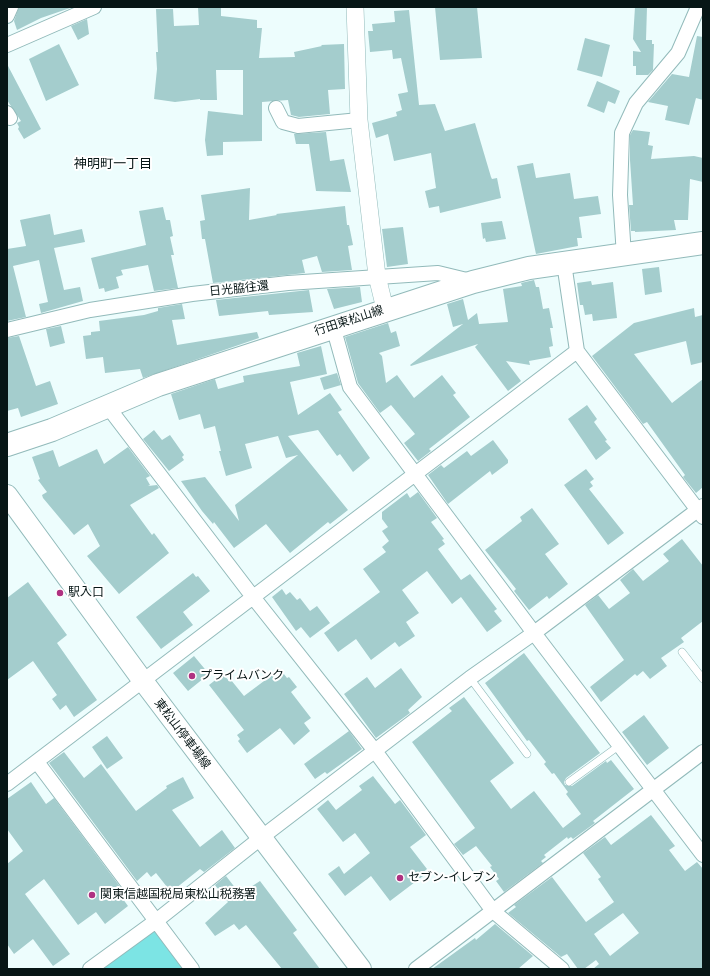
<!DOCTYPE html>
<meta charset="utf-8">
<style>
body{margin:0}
#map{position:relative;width:710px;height:976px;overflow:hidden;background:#edfdfd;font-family:Arial,sans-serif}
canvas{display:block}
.frame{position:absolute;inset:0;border:8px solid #071616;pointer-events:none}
</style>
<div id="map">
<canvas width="710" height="976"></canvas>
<div class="frame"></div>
</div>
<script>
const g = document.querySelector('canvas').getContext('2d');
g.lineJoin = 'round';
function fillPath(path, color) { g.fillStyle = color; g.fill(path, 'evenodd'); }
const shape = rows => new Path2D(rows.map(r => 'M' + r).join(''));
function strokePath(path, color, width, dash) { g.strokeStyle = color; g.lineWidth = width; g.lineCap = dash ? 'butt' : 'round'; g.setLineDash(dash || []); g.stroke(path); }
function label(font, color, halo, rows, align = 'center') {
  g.font = font + ' Arial,"Noto Sans JP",sans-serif'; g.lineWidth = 4; g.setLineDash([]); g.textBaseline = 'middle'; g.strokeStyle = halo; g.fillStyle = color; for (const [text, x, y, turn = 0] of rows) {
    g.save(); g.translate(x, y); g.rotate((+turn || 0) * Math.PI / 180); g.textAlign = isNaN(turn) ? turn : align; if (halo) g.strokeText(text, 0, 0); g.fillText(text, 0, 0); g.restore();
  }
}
const green = shape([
 [153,931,160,933,188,969,103,969]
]);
const building = shape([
 [19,7,73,7,41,18,17,30,14,21],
 [198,7,221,7,221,16,257,20,257,28,262,28,259,58,295,57,294,52,322,46,321,45,344,44,345,89,328,90,330,114,299,117,291,115,288,100,262,102,262,141,223,142,223,155,207,156,205,140,208,111,243,115,243,70,216,70,217,100,200,100,200,99,175,102,154,99,157,69,156,52,158,52,156,9,173,9,174,26,199,25],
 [435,7,477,7,482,58,440,60],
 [635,7,647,7,646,40,652,40,652,44,654,44,653,70,648,75,636,75,636,66,633,66,633,51,641,52,633,39],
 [409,10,419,105,435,104,445,131,475,123,491,177,492,179,497,178,501,198,440,213,439,206,429,208,425,191,436,188,431,153,394,161,388,134,376,138,372,123,397,116,396,112,402,110,398,94,408,92,401,58,393,59,392,50,370,52,368,31,373,31,372,24,395,22,394,11],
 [87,19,89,34,78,40,71,26],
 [697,36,703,37,703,100,696,98,689,125,665,120,668,106,648,102,672,74,689,77],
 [585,38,610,45,602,77,577,70],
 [59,44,79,85,46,101,29,59],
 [7,64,41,129,24,139,18,129,19,127,17,123,21,121,7,100],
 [597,81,620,91,615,104,608,101,604,113,587,106],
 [633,130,650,132,648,145,653,146,651,159,694,156,703,158,703,182,690,179,688,220,674,220,676,230,635,232,635,231,631,231,629,205,633,205,630,160,630,135],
 [326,132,330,161,344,159,351,192,316,191,309,144,296,144,294,134],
 [533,163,536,178,570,173,574,199,598,196,601,214,579,217,582,238,577,238,578,246,536,254,517,166],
 [250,188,249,220,277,215,276,214,345,206,347,225,349,225,353,245,348,246,352,270,322,272,317,256,302,260,305,273,213,283,205,239,202,239,200,221,205,220,201,195],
 [163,207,166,220,170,220,173,236,170,237,174,255,171,255,178,288,154,291,148,265,121,270,123,275,116,277,119,288,105,292,104,288,99,289,91,258,146,245,139,211],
 [50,214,54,235,82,229,85,242,54,248,64,290,80,287,83,301,41,313,39,304,48,302,39,260,13,266,26,317,7,321,7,249,26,246,20,220],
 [502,221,506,239,486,242,485,238,483,239,481,223],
 [403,227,408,264,387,267,382,229],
 [659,267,662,292,645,295,642,269],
 [534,280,536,287,539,287,543,309,549,308,553,328,550,328,553,346,549,347,551,357,529,361,530,365,506,361,521,381,508,391,475,347,478,344,411,366,410,365,463,324,453,327,447,304,463,299,468,320,477,313,479,324,508,322,503,289,522,286,521,283],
 [591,281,592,285,613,282,617,318,593,321,592,314,585,315,583,305,580,305,577,283],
 [360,287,362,302,334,309,327,289],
 [309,290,313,312,269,315,268,311,219,316,216,300],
 [182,304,185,319,172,320,177,345,257,332,259,338,143,378,140,369,105,373,103,357,86,359,83,336,91,335,91,332,100,331,99,321,144,315,158,311,158,308],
 [694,308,695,317,703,315,703,362,691,365,686,341,634,354,672,403,703,379,703,487,696,493,683,477,685,475,647,422,643,424,592,356,634,323],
 [388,323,391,333,396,331,400,346,379,353,382,356,386,383,397,375,414,398,442,375,456,393,453,395,470,417,429,449,431,451,418,461,404,443,415,434,391,405,380,413,358,383,345,337],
 [61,326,65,343,50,347,46,329],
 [19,336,36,386,50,381,58,404,21,417,18,408,7,411,7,338],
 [321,346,327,374,290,382,298,415,330,393,342,410,338,412,370,458,353,472,340,454,337,456,318,430,288,436,348,510,330,524,328,522,290,553,266,524,234,548,214,522,213,524,202,511,181,481,205,477,239,521,235,505,298,455,286,458,278,436,245,444,252,468,226,476,219,451,221,451,215,426,204,429,200,414,179,420,171,394,215,379,218,389,244,382,243,376,300,366,297,353],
 [337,373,341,385,324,390,320,378],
 [587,405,597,419,594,422,607,440,605,441,611,448,596,460,568,419],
 [154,430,162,440,170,435,184,455,182,457,184,460,169,471,143,439],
 [493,440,508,460,508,463,492,475,490,471,448,504,428,475,441,465,444,468,467,451,471,456],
 [128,447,150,476,146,478,150,485,148,486,157,485,159,488,130,505,152,535,154,533,169,553,119,594,87,556,100,546,88,524,74,535,43,498,42,495,47,492,38,480,40,479,32,457,53,450,59,467,97,449,104,464],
 [586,469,594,479,590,482,593,486,589,489,624,533,608,545,564,485],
 [418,492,437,518,431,522,444,539,442,540,445,544,438,549,461,580,470,574,497,609,494,611,502,621,487,632,461,597,452,604,427,571,402,590,419,613,406,622,415,636,399,647,395,642,371,660,356,639,338,652,324,633,380,592,363,569,386,552,382,547,389,541,382,531,388,527,382,519,382,512,407,493,410,498],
 [532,508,559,544,545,554,568,584,549,599,547,596,529,610,514,591,516,589,485,550,522,521,520,517],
 [682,539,703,566,703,621,681,638,684,642,661,658,667,666,650,679,643,671,637,676,635,674,601,702,590,687,624,660,585,605,598,595,609,609,630,593,620,580,633,569,643,581,669,561,663,554],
 [193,573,196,577,198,576,210,591,183,612,193,625,161,649,136,617],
 [28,582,67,635,57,643,97,700,74,717,66,705,60,710,52,699,57,695,33,661,7,680,7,598],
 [282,589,286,595,290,592,297,600,300,598,310,611,317,606,330,623,310,638,301,627,296,631,272,597],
 [524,653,600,753,566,778,564,782,565,785,572,786,606,761,607,763,611,760,634,789,593,821,595,823,573,839,571,837,568,839,567,837,544,855,546,857,541,861,543,863,504,892,496,881,499,879,490,867,492,866,476,846,463,855,454,844,475,828,412,742,452,711,449,708,464,697,514,763,490,781,511,809,534,791,563,828,581,814,566,794,568,792,554,773,552,774,544,764,546,762,529,740,527,741,485,683],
 [194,656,209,674,188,691,173,673],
 [401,668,422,697,408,710,410,713,376,738,344,694,367,677,375,688],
 [280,669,287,678,289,677,297,687,291,692,311,718,304,723,310,731,294,745,280,728,247,753,238,741,240,739,237,735,244,730,209,685,223,674,229,681,231,680,244,696],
 [644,715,669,748,647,765,622,732],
 [349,731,362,749,327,774,325,772,315,779,304,764],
 [107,736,123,758,107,769,92,747],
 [64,752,84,778,101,764,136,811,167,788,166,786,183,777,194,798,172,810,200,847,222,830,235,848,204,872,200,869,171,892,156,873,151,877,147,872,137,881,49,763],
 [373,776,395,804,400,800,426,835,410,847,427,869,421,874,423,876,390,901,371,876,345,896,328,874,339,866,344,874,370,853,355,833,343,842,317,809,328,800,336,810,362,790,359,786],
 [31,782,46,804,54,798,124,892,120,895,128,906,105,924,96,912,78,925,44,879,25,894,70,954,53,966,33,939,14,954,7,944,7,864,23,851,7,829,7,799],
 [651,815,675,846,669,850,685,871,697,862,703,869,703,969,593,969,599,964,596,960,584,969,578,969,567,954,561,957,508,913,516,907,514,905,552,877,586,922,614,902,598,879,601,877,583,853,605,837,611,845],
 [623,913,639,933,610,956,594,934],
 [226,876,240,894,260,881,297,930,293,933,320,969,282,969,246,925,239,930,234,924,215,936,205,923,228,902,215,885],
 [495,924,533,956,518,969,432,969,475,938,476,940]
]);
const service = shape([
 [682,652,703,679],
 [470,678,527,754],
 [569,782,620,745]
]);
const minor = shape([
 [7,16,11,7],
 [7,45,94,7],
 [276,108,283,122,298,126,359,120],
 [7,113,10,118],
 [624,256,620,195,622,133,636,103,678,53,698,7],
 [564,263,577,351,703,517],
 [333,326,350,387,534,633,703,855],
 [7,330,90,310,192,294,288,283,438,273,471,281],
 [108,407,253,597,375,751,493,911,562,969],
 [37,762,192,969],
 [7,784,577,351],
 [90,969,156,921,262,837,470,678,534,633,703,506],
 [416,969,703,752]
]);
const tertiary = shape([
 [355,7,359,120,377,276,385,309]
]);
const secondary = shape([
 [7,495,143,681,361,969]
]);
const primary = shape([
 [7,445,52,430,158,385,473,282,529,268,703,243]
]);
const markers = [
 [60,593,4,"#af3181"],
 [192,676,4,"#af3181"],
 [400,878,4,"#af3181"],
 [92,895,4,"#af3181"]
];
const streetNames = [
 ["日光脇往還",239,289,-6],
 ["行田東松山線",349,321,-18],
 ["東松山停車場線",182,734,53]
];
const poiNames = [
 ["駅入口",68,593],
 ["プライムバンク",200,676],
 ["セブン-イレブン",408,878],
 ["関東信越国税局東松山税務署",100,895]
];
const neighbourhoodNames = [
 ["神明町一丁目",113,164]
];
fillPath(green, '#7ce4e4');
fillPath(building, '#a4cdcd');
strokePath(service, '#92baba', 8);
strokePath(minor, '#92baba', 16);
strokePath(tertiary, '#92baba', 18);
strokePath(secondary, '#92baba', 22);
strokePath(primary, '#92baba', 24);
strokePath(service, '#fff', 7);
strokePath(minor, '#fff', 14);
strokePath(tertiary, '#fff', 17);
strokePath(secondary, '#fff', 20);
strokePath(primary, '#fff', 22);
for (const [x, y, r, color] of markers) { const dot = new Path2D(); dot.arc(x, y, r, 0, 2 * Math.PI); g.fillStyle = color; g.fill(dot); strokePath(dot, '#fff', 1.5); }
label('12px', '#071616', '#fff', streetNames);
label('12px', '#071616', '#fff', poiNames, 'left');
label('13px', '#071616', '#fff', neighbourhoodNames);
</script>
